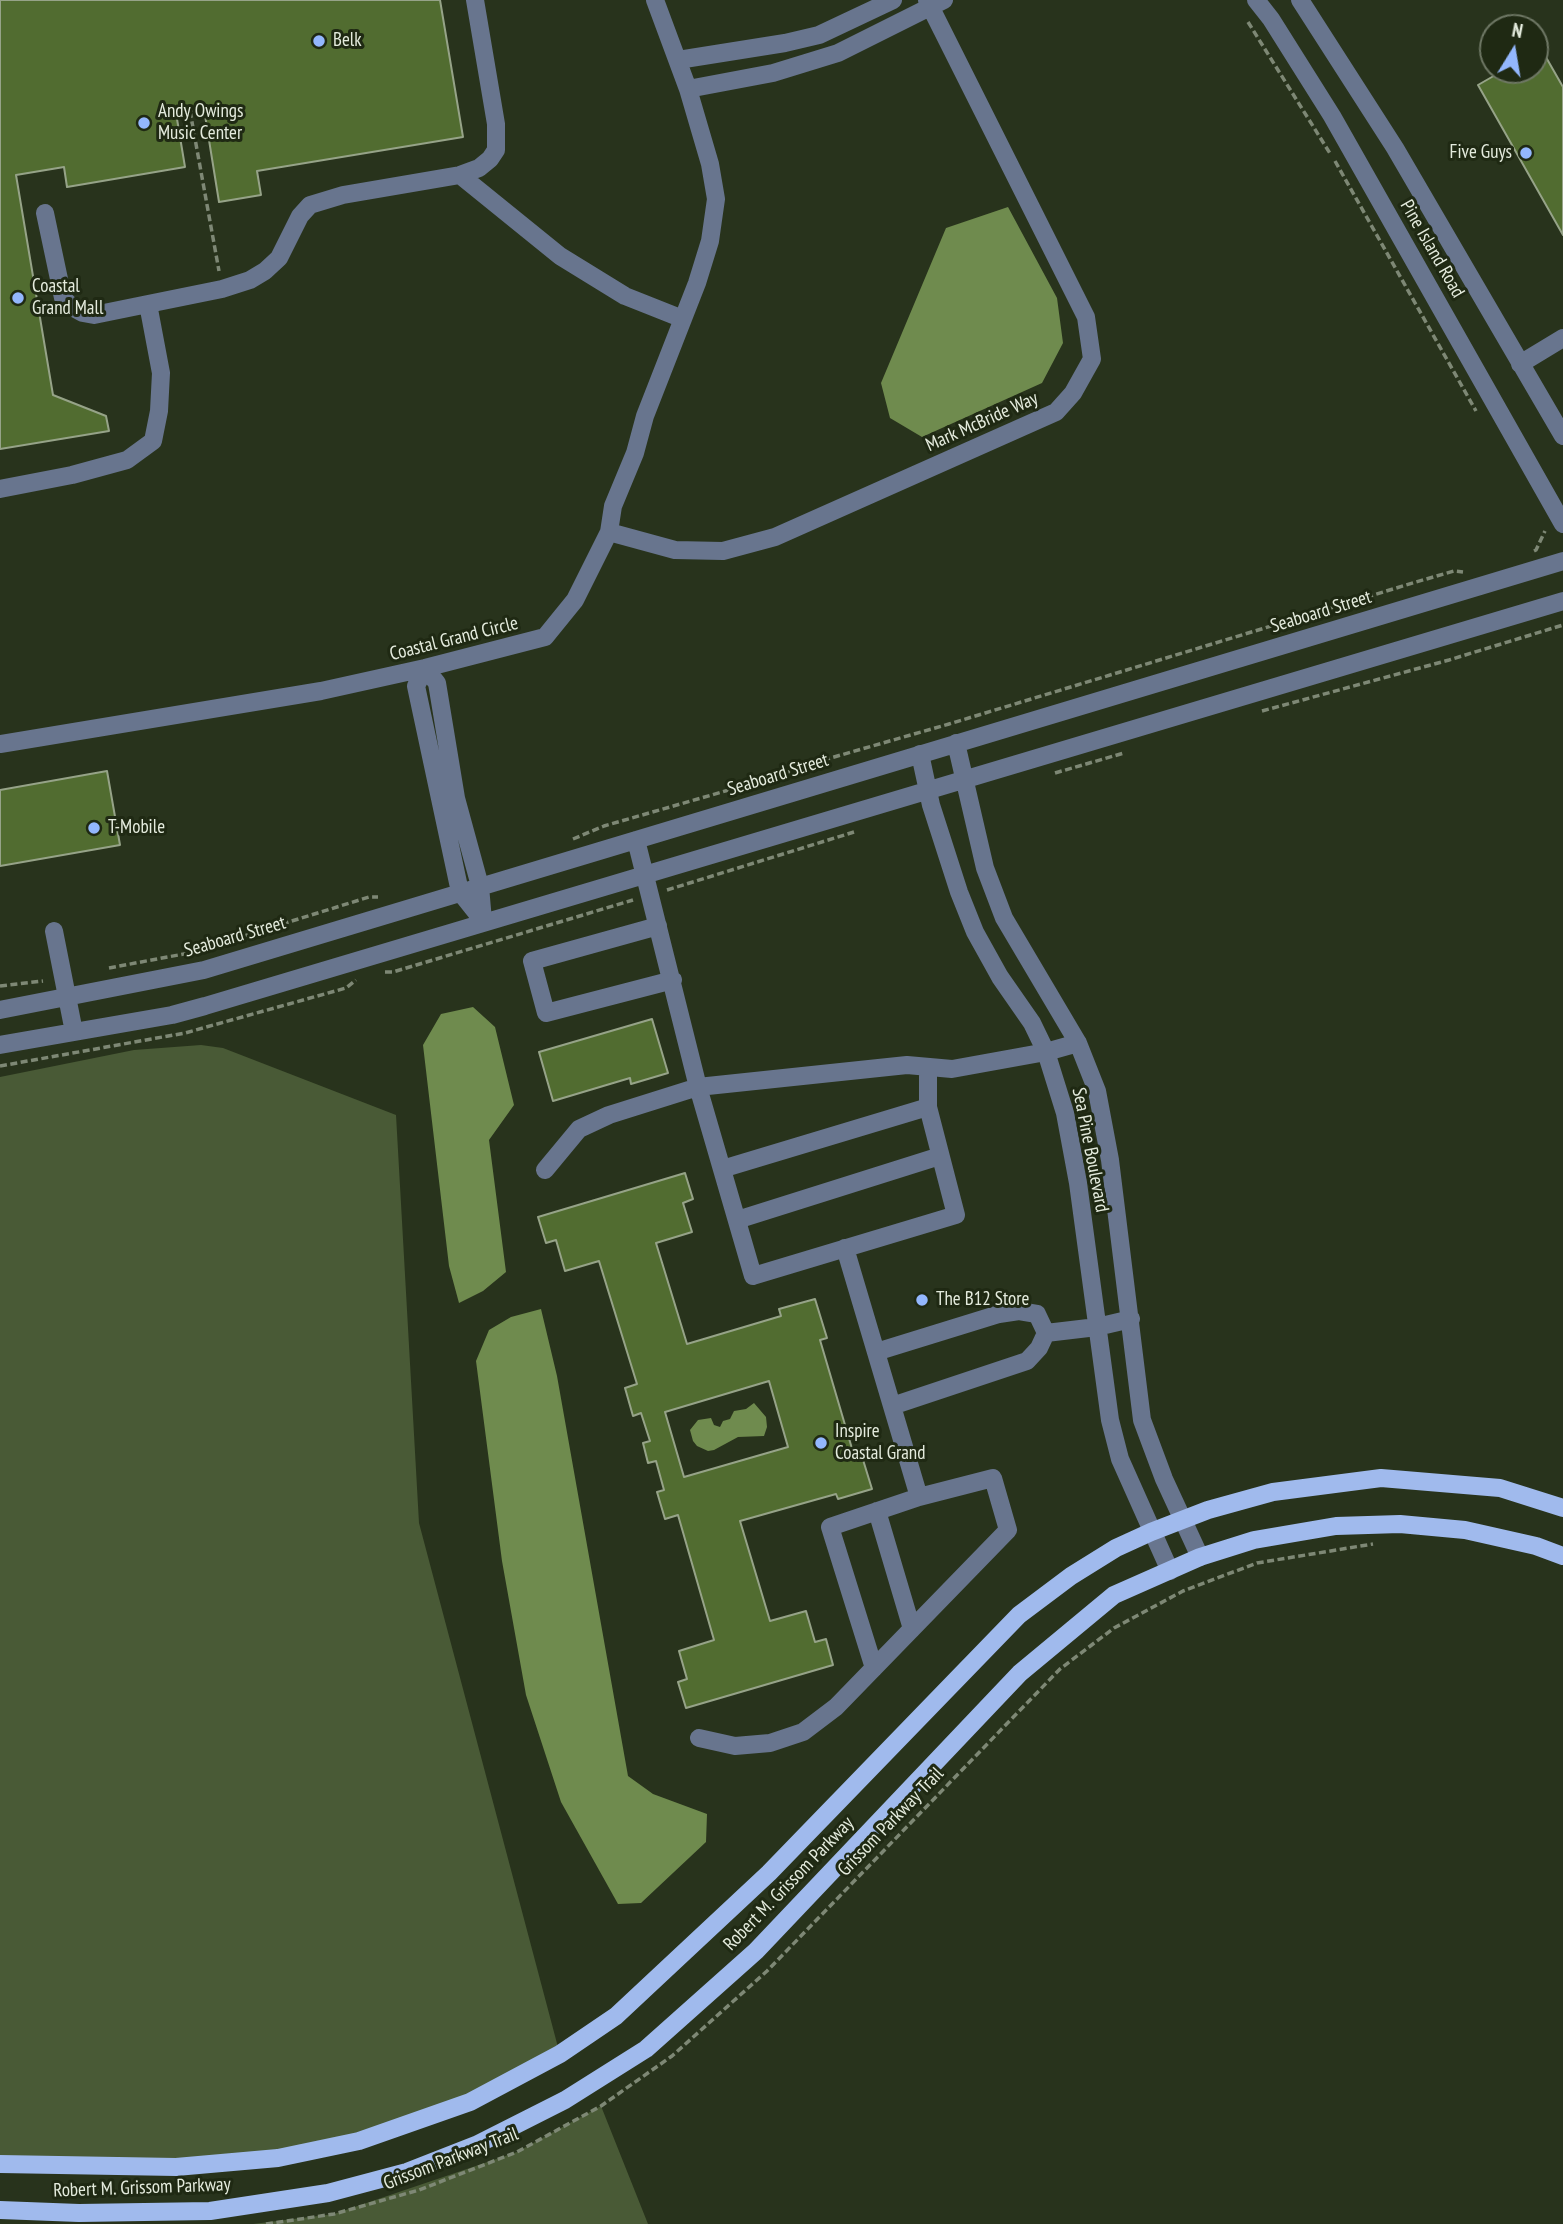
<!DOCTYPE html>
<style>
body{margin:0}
#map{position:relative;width:1563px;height:2224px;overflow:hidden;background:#28331c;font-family:"PT Sans Narrow",sans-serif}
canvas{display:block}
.north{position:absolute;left:1479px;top:14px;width:70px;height:70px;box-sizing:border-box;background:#1f2913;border:2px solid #6e7764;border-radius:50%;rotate:11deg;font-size:19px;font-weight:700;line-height:28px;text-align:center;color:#e4ebdd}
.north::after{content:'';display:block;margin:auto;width:24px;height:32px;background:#93b7fd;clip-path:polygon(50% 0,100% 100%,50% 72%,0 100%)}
</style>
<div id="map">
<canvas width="1563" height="2224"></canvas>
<div class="north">N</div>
</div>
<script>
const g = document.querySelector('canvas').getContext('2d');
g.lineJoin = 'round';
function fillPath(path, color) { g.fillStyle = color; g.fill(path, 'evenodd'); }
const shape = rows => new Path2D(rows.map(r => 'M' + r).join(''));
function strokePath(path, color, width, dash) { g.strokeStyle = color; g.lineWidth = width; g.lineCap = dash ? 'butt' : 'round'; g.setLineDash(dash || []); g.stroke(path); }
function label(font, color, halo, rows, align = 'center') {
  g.font = font + ' "PT Sans Narrow",sans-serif'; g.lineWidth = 6; g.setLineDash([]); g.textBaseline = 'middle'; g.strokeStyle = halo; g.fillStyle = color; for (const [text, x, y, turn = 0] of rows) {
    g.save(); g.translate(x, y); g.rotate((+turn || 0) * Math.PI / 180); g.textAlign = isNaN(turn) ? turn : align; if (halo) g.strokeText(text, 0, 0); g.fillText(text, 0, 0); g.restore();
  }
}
const green = shape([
 [201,1045,223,1048,396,1115,419,1523,559,2051,470,2102,276,2155,73,2167,0,2164,0,1077,134,1050],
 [601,2106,648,2224,253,2224,334,2214,517,2152]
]);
const water = shape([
 [1008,207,1057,298,1063,343,1042,383,922,437,890,418,881,383,946,228],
 [473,1007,495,1027,514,1105,489,1140,506,1272,483,1291,459,1303,449,1266,423,1045,441,1014],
 [541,1309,557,1376,628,1776,653,1794,707,1814,706,1842,641,1903,618,1904,561,1802,526,1695,502,1561,476,1361,489,1330,511,1317],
 [754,1403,766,1417,767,1427,764,1436,738,1437,714,1450,708,1451,697,1446,693,1441,690,1430,698,1420,711,1418,714,1425,720,1427,723,1421,730,1419,734,1411,746,1409]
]);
const building = shape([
 [0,0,440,0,463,137,257,171,261,195,219,202,204,109,176,113,185,167,67,187,64,167,16,175,53,395,106,416,109,431,0,449,0,0],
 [1535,38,1563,87,1563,235,1478,85,1504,70,1535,70,1535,38],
 [107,771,120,845,0,866,0,790,107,771],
 [652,1019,668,1073,631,1084,630,1078,553,1101,539,1052,652,1019],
 [685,1173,693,1199,683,1203,692,1232,656,1243,687,1344,781,1316,779,1309,815,1299,827,1338,820,1340,853,1452,860,1450,872,1489,838,1499,836,1494,740,1521,770,1621,806,1611,815,1642,826,1639,833,1665,686,1708,678,1682,687,1679,679,1651,714,1640,678,1515,665,1519,657,1492,664,1490,656,1461,648,1463,643,1443,650,1441,641,1413,633,1416,625,1388,637,1384,599,1261,565,1271,556,1240,546,1243,538,1217,685,1173],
 [769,1381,788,1447,684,1477,665,1412,769,1381]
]);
const path = shape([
 [1248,22,1331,155],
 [190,111,219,271],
 [1335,161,1476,411],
 [1534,551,1536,550,1545,531],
 [1262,711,1449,660,1563,625],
 [1055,773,1124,753],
 [573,839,604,826,774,777,820,761,949,724,1416,582,1454,571,1463,572],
 [667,890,854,832],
 [109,968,189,953,369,897,378,897],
 [385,972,393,972,633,900],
 [0,986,43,981],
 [0,1066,185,1033,346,988,356,980],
 [266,2224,334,2214,419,2190,517,2152,601,2106,672,2056,767,1971,1060,1669,1114,1628,1183,1591,1257,1563,1373,1544]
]);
const minor = shape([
 [1256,0,1271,19,1332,116,1563,524],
 [1300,0,1395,148,1563,436],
 [678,60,785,43,819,35,893,0],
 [688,89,773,73,838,53,944,0],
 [460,175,560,256,625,296,683,319],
 [45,213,63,298,72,307,83,313,94,315,148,304],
 [1520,364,1563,338],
 [0,489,72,475,127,460,153,441,159,411,161,373,148,304,222,289,250,280,265,271,279,258,300,216,310,205,343,195,460,175,479,168,490,159,496,150,496,124,475,0],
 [609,532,675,550,723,551,775,537,1056,412,1073,393,1092,359,1086,317,927,0],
 [425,668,437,683,456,798,480,886,483,921,460,892,416,686,425,668],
 [956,743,985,868,1004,918,1078,1043,1097,1091,1110,1160,1142,1420,1164,1479,1200,1557],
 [0,744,321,691,425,668,545,637,575,600,609,532,613,506,635,453,645,416,697,283,710,241,716,199,710,164,688,89,655,0],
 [920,754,931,805,959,892,975,932,1000,977,1032,1023,1046,1052,1065,1113,1078,1183,1110,1420,1120,1459,1170,1571],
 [636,840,698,1087,907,1065,952,1069,1046,1052,1078,1043],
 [658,926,532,961,546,1013,673,980],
 [54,931,74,1032],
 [0,1010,204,970,1563,561],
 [0,1045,172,1015,205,1006,1563,601],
 [928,1067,928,1107],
 [545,1170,579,1129,609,1115,698,1087,753,1276,956,1215,928,1107,722,1169],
 [737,1220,940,1156],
 [1046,1333,1097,1327,1131,1319],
 [876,1352,999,1314,1019,1311,1037,1314,1046,1333],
 [892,1406,1027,1361,1039,1348,1046,1333],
 [877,1511,912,1629],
 [874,1668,830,1527,919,1497],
 [699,1738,735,1746,770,1743,803,1732,836,1707,1008,1530,993,1478,919,1497,845,1248]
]);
const major = shape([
 [0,2164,176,2167,278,2158,359,2141,470,2102,560,2054,616,2016,769,1873,1019,1615,1071,1576,1116,1548,1151,1532,1208,1510,1273,1492,1381,1478,1500,1488,1563,1508],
 [0,2210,79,2213,210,2211,328,2193,407,2172,476,2145,565,2100,646,2049,756,1951,1020,1673,1114,1595,1200,1557,1254,1540,1336,1526,1400,1524,1465,1530,1536,1546,1563,1556]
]);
const markers = [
 [319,41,7,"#93b7fd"],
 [144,123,7,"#93b7fd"],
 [1526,153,7,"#93b7fd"],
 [18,298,7,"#93b7fd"],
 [94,828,7,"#93b7fd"],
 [922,1300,7,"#93b7fd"],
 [821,1443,7,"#93b7fd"]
];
const poiNames = [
 ["Belk",333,41],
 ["Andy Owings",158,112],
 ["Music Center",158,134],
 ["Five Guys",1512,153,"right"],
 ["Coastal",32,287],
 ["Grand Mall",32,309],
 ["T-Mobile",108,828],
 ["The B12 Store",936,1300],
 ["Inspire",835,1432],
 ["Coastal Grand",835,1454]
];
const streetNames = [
 ["Pine Island Road",1432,249,60],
 ["Mark McBride Way",982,422,-24],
 ["Seaboard Street",1321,612,-17],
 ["Coastal Grand Circle",454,639,-14],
 ["Seaboard Street",778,775,-17],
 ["Seaboard Street",235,937,-16],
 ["Sea Pine Boulevard",1090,1150,79],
 ["Grissom Parkway Trail",891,1822,-46],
 ["Robert M. Grissom Parkway",789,1884,-46],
 ["Grissom Parkway Trail",451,2159,-21],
 ["Robert M. Grissom Parkway",142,2188,-2]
];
fillPath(green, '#495a36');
fillPath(water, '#6f8b4e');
fillPath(building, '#516c30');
strokePath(building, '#96a388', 2);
strokePath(path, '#7e8875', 3.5, [7, 3.5]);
strokePath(minor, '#68758e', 18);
strokePath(major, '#a0baed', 18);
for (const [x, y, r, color] of markers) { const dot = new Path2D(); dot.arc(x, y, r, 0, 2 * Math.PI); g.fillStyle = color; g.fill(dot); strokePath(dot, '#1f2913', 2.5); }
label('19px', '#e4ebdd', '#1f2913', poiNames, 'left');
label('19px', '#e4ebdd', '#1f2913', streetNames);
</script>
